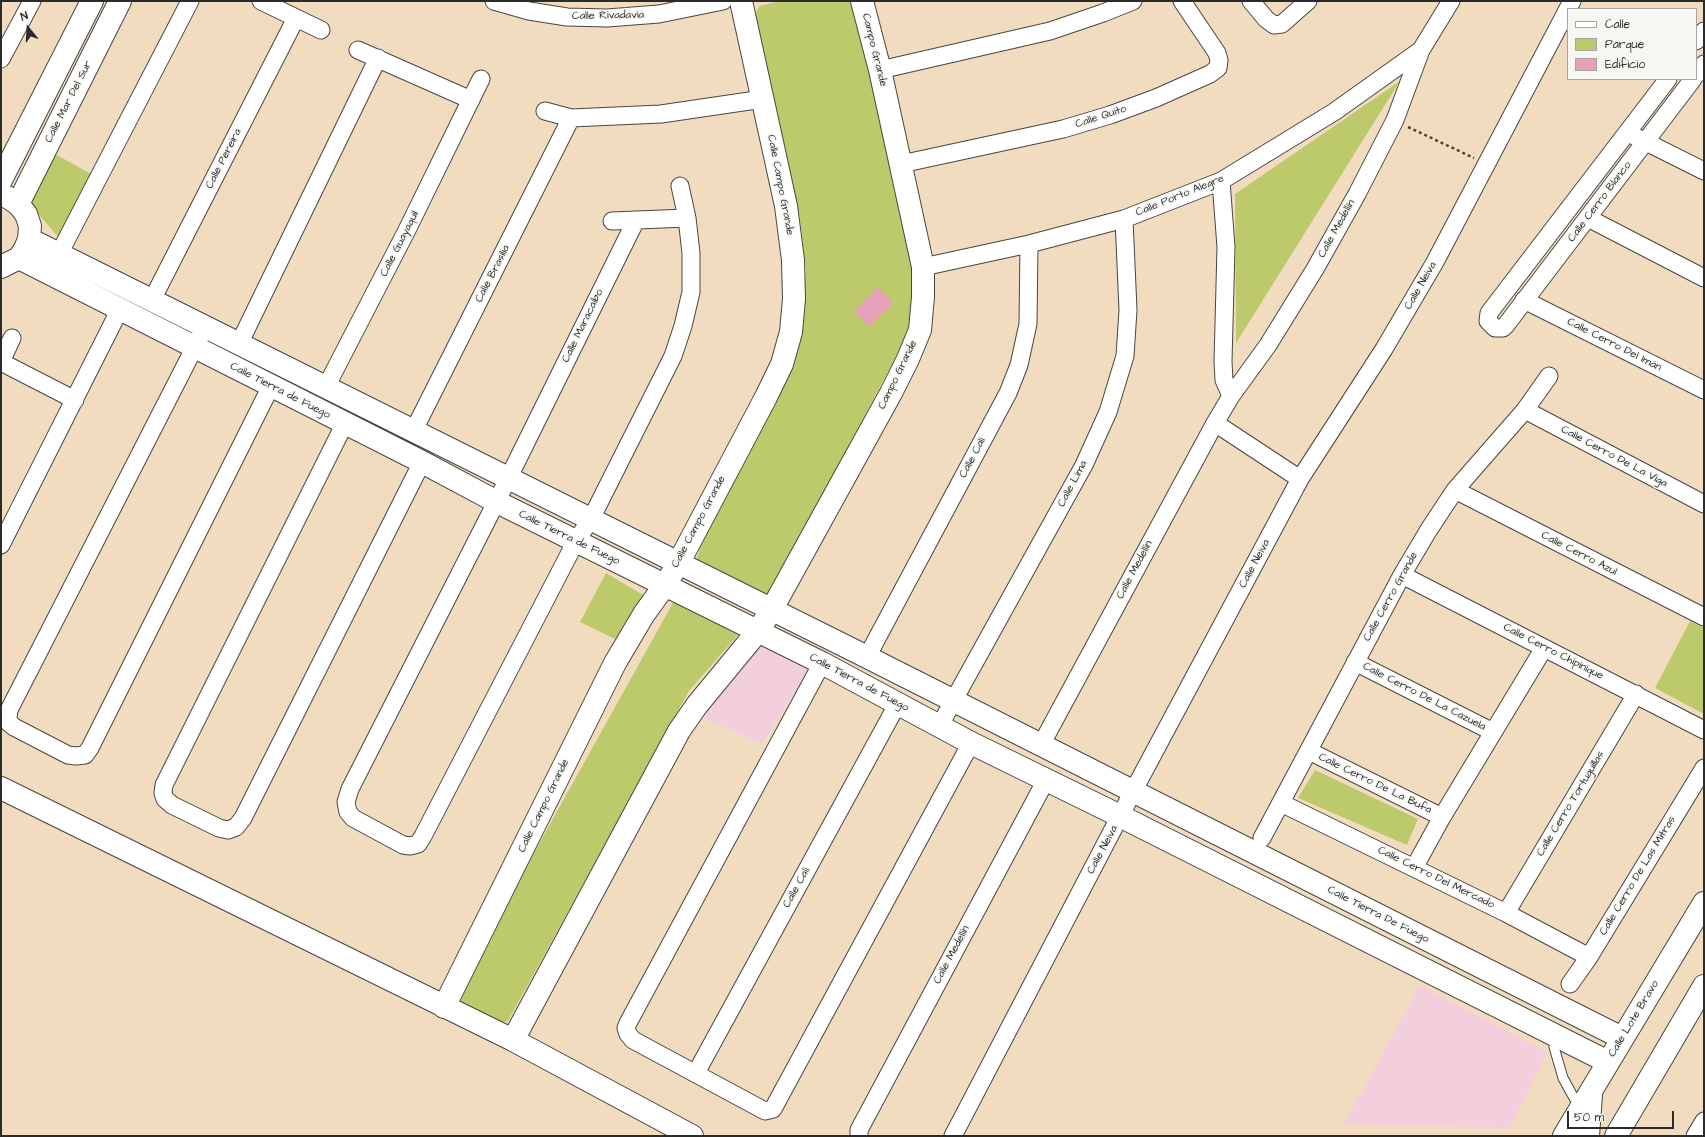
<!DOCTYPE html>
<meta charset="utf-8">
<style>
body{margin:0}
#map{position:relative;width:1705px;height:1137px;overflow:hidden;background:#f2dcbf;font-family:"Architects Daughter",sans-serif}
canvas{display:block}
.frame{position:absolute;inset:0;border:2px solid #2b2b2b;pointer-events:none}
.legend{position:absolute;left:1567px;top:8px;width:130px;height:72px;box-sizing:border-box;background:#f6f6f2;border:1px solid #a5a5a2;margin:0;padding:5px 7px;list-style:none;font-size:12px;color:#2b2b2b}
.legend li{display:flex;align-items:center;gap:8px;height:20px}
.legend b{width:20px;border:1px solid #a5a5a2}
.north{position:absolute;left:8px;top:8px;width:40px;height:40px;-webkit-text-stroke:3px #f6f6f2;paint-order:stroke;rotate:342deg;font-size:11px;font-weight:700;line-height:16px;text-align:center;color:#2b2b2b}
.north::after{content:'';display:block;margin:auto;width:14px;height:18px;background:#2b2b2b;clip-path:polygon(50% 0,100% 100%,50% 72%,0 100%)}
.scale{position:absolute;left:1567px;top:1111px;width:107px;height:18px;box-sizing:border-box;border:2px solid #2b2b2b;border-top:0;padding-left:5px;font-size:12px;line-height:14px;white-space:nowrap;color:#2b2b2b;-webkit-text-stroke:3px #f6f6f2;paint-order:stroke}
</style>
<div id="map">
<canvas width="1705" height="1137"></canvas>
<div class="frame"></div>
<ul class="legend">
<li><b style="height:5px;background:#fff"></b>Calle</li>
<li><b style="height:11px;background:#bdca6b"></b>Parque</li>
<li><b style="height:11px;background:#e6a0b7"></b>Edificio</li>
</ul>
<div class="north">N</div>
<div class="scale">50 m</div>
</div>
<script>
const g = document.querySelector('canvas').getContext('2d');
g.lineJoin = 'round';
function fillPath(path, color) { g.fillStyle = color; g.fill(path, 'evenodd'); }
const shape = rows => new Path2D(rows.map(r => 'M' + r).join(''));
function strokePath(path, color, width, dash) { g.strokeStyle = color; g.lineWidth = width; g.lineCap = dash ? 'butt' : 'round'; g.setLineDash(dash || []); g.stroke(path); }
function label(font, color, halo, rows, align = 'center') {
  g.font = font + ' "Architects Daughter",sans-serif'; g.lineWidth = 3; g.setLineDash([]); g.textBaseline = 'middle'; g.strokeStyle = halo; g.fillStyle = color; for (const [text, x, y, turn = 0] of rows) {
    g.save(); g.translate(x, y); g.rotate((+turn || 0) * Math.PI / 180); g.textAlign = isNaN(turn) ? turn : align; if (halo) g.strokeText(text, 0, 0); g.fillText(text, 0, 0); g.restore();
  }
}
const built = shape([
 [759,646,810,668,762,744,697,715],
 [1420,985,1547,1052,1510,1128,1344,1124]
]);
const green = shape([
 [781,1,856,1,915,265,910,330,771,592,766,596,696,563,700,547,798,350,806,270,800,219,755,16,759,6],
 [1400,81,1236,343,1235,194],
 [55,154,93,175,59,238,28,202],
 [606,573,645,596,615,639,580,622],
 [674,601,738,635,689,691,508,1021,501,1023,458,1001,456,993],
 [1690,621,1704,628,1704,714,1655,688],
 [1315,770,1418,819,1407,845,1298,798]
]);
const building = shape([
 [878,287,893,303,869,326,854,311]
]);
const path = shape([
 [1408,127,1474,158]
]);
const lane = shape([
 [1556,1036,1554,1047,1563,1078,1574,1098,1582,1106]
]);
const street = shape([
 [261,1,321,30],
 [494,1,529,11,567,17,607,18,659,14,723,1],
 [1251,1,1266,19,1274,25,1282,24,1308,1],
 [1696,41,1704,31],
 [358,50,471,100],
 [1,59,32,1],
 [880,70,1050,31,1103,13,1133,1],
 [1696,75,1704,64],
 [1668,79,1489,313,1488,321,1495,328,1503,328,1506,325,1693,79],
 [545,111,571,118,661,114,763,99],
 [1636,137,1704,171],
 [901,164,1063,129,1110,115,1156,98,1210,74,1218,68,1219,60,1217,53,1182,1],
 [1221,181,1226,247,1223,362,1224,380,1231,396],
 [1588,218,1704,278],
 [636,220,508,479,350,789,346,802,348,812,353,818,403,845,410,846,418,844,423,836,576,541,591,519,673,356,683,326,691,292,691,253,687,218,680,186],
 [612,221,687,218],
 [59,254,190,1],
 [923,267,1029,244,1124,219,1221,181,1334,112,1421,50,1451,1],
 [152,300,296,18],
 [1524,300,1704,390],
 [205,327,9,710,8,717,9,723,14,727,68,755,76,756,85,755,90,748,271,386],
 [239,344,378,58],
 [1,362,75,400],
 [1,362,12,338],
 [326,387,407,230,481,79],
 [1525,410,1704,504],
 [345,423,164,785,163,793,165,799,172,805,219,828,228,830,236,827,243,818,422,462],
 [1215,423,1300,479],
 [414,430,571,118],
 [1455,490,1704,617],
 [1,545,120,309],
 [1402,575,1704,730],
 [867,657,1008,393,1019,365,1028,324,1029,244],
 [1355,662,1493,732],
 [822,663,628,1023,626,1028,628,1034,633,1040,765,1111,773,1109,971,743],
 [940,725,1084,465,1108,412,1125,356,1128,310,1124,219],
 [1041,745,1215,423,1231,396,1268,345,1315,269,1357,194,1395,120,1421,50],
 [1309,751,1442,817],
 [1281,803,1506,913,1589,957],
 [1262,838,1402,575,1428,531,1455,490,1525,410,1549,376],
 [1414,868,1442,817,1544,648],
 [1506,913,1636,694],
 [1570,984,1589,957,1704,768],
 [696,1073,898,703],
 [859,1136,859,1130,1046,780],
 [953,1136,1120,816,1300,479,1384,349,1435,262,1572,1],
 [1695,1136,1704,1121]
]);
const secondary = shape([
 [1,180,92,1],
 [1,195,7,197,18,204,26,214,30,226,29,239,25,249,19,258,1,267],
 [18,204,120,1],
 [29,239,867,657,1622,1038],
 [19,258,422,462,497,502,822,663,971,743,1120,816,1608,1062],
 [1,788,513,1040,692,1136],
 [444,1007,615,663,644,614,665,585,678,564,766,397,782,364,791,332,794,299,793,260,786,206,741,1],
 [513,1040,679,731,697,705,758,631,772,609,891,393,908,359,920,330,923,297,923,267,880,70,862,1],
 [1564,1136,1704,903],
 [1588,1136,1591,1095],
 [1616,1136,1704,986]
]);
const streetNames = [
 ["Calle Rivadavia",608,16,-1],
 ["Campo Grande",874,50,76],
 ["Calle Mar Del Sur",69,102,-63],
 ["Calle Quito",1101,117,-18],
 ["Calle Pereira",224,159,-63],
 ["Calle Campo Grande",780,185,79],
 ["Calle Porto Alegre",1180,196,-22],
 ["Calle Cerro Blanco",1600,202,-53],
 ["Calle Medellín",1337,229,-61],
 ["Calle Guayaquil",400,244,-63],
 ["Calle Brasilia",493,274,-63],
 ["Calle Neiva",1421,286,-60],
 ["Calle Maracaibo",583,326,-64],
 ["Calle Cerro Del Imán",1614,345,27],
 ["Campo Grande",898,375,-64],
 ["Calle Tierra de Fuego",280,391,27],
 ["Calle Cerro De La Viga",1614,457,28],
 ["Calle Cali",973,458,-62],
 ["Calle Lima",1073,484,-62],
 ["Calle Campo Grande",699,522,-62],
 ["Calle Tierra de Fuego",569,538,26],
 ["Calle Cerro Azul",1579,554,27],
 ["Calle Neiva",1255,564,-62],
 ["Calle Medellín",1135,570,-62],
 ["Calle Cerro Grande",1391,597,-61],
 ["Calle Cerro Chipinique",1553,652,27],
 ["Calle Tierra de Fuego",859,683,28],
 ["Calle Cerro De La Cazuela",1424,697,27],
 ["Calle Cerro De La Bufa",1375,784,26],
 ["Calle Cerro Tortuguillas",1571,804,-59],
 ["Calle Campo Grande",544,806,-64],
 ["Calle Neiva",1103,850,-62],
 ["Calle Cerro De Las Mitras",1638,876,-59],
 ["Calle Cerro Del Mercado",1436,878,26],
 ["Calle Cali",797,888,-61],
 ["Calle Tierra De Fuego",1378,915,27],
 ["Calle Medellín",952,955,-62],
 ["Calle Lote Bravo",1634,1019,-59]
];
fillPath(built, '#f3cfde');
fillPath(green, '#bdca6b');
fillPath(building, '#e6a0b7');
strokePath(lane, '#494641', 11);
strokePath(street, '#494641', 19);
strokePath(secondary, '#494641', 24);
strokePath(path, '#494641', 2.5, [3, 3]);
strokePath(lane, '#fff', 9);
strokePath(street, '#fff', 17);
strokePath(secondary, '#fff', 22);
label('11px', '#2b2b2b', '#f6f6f2', streetNames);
</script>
